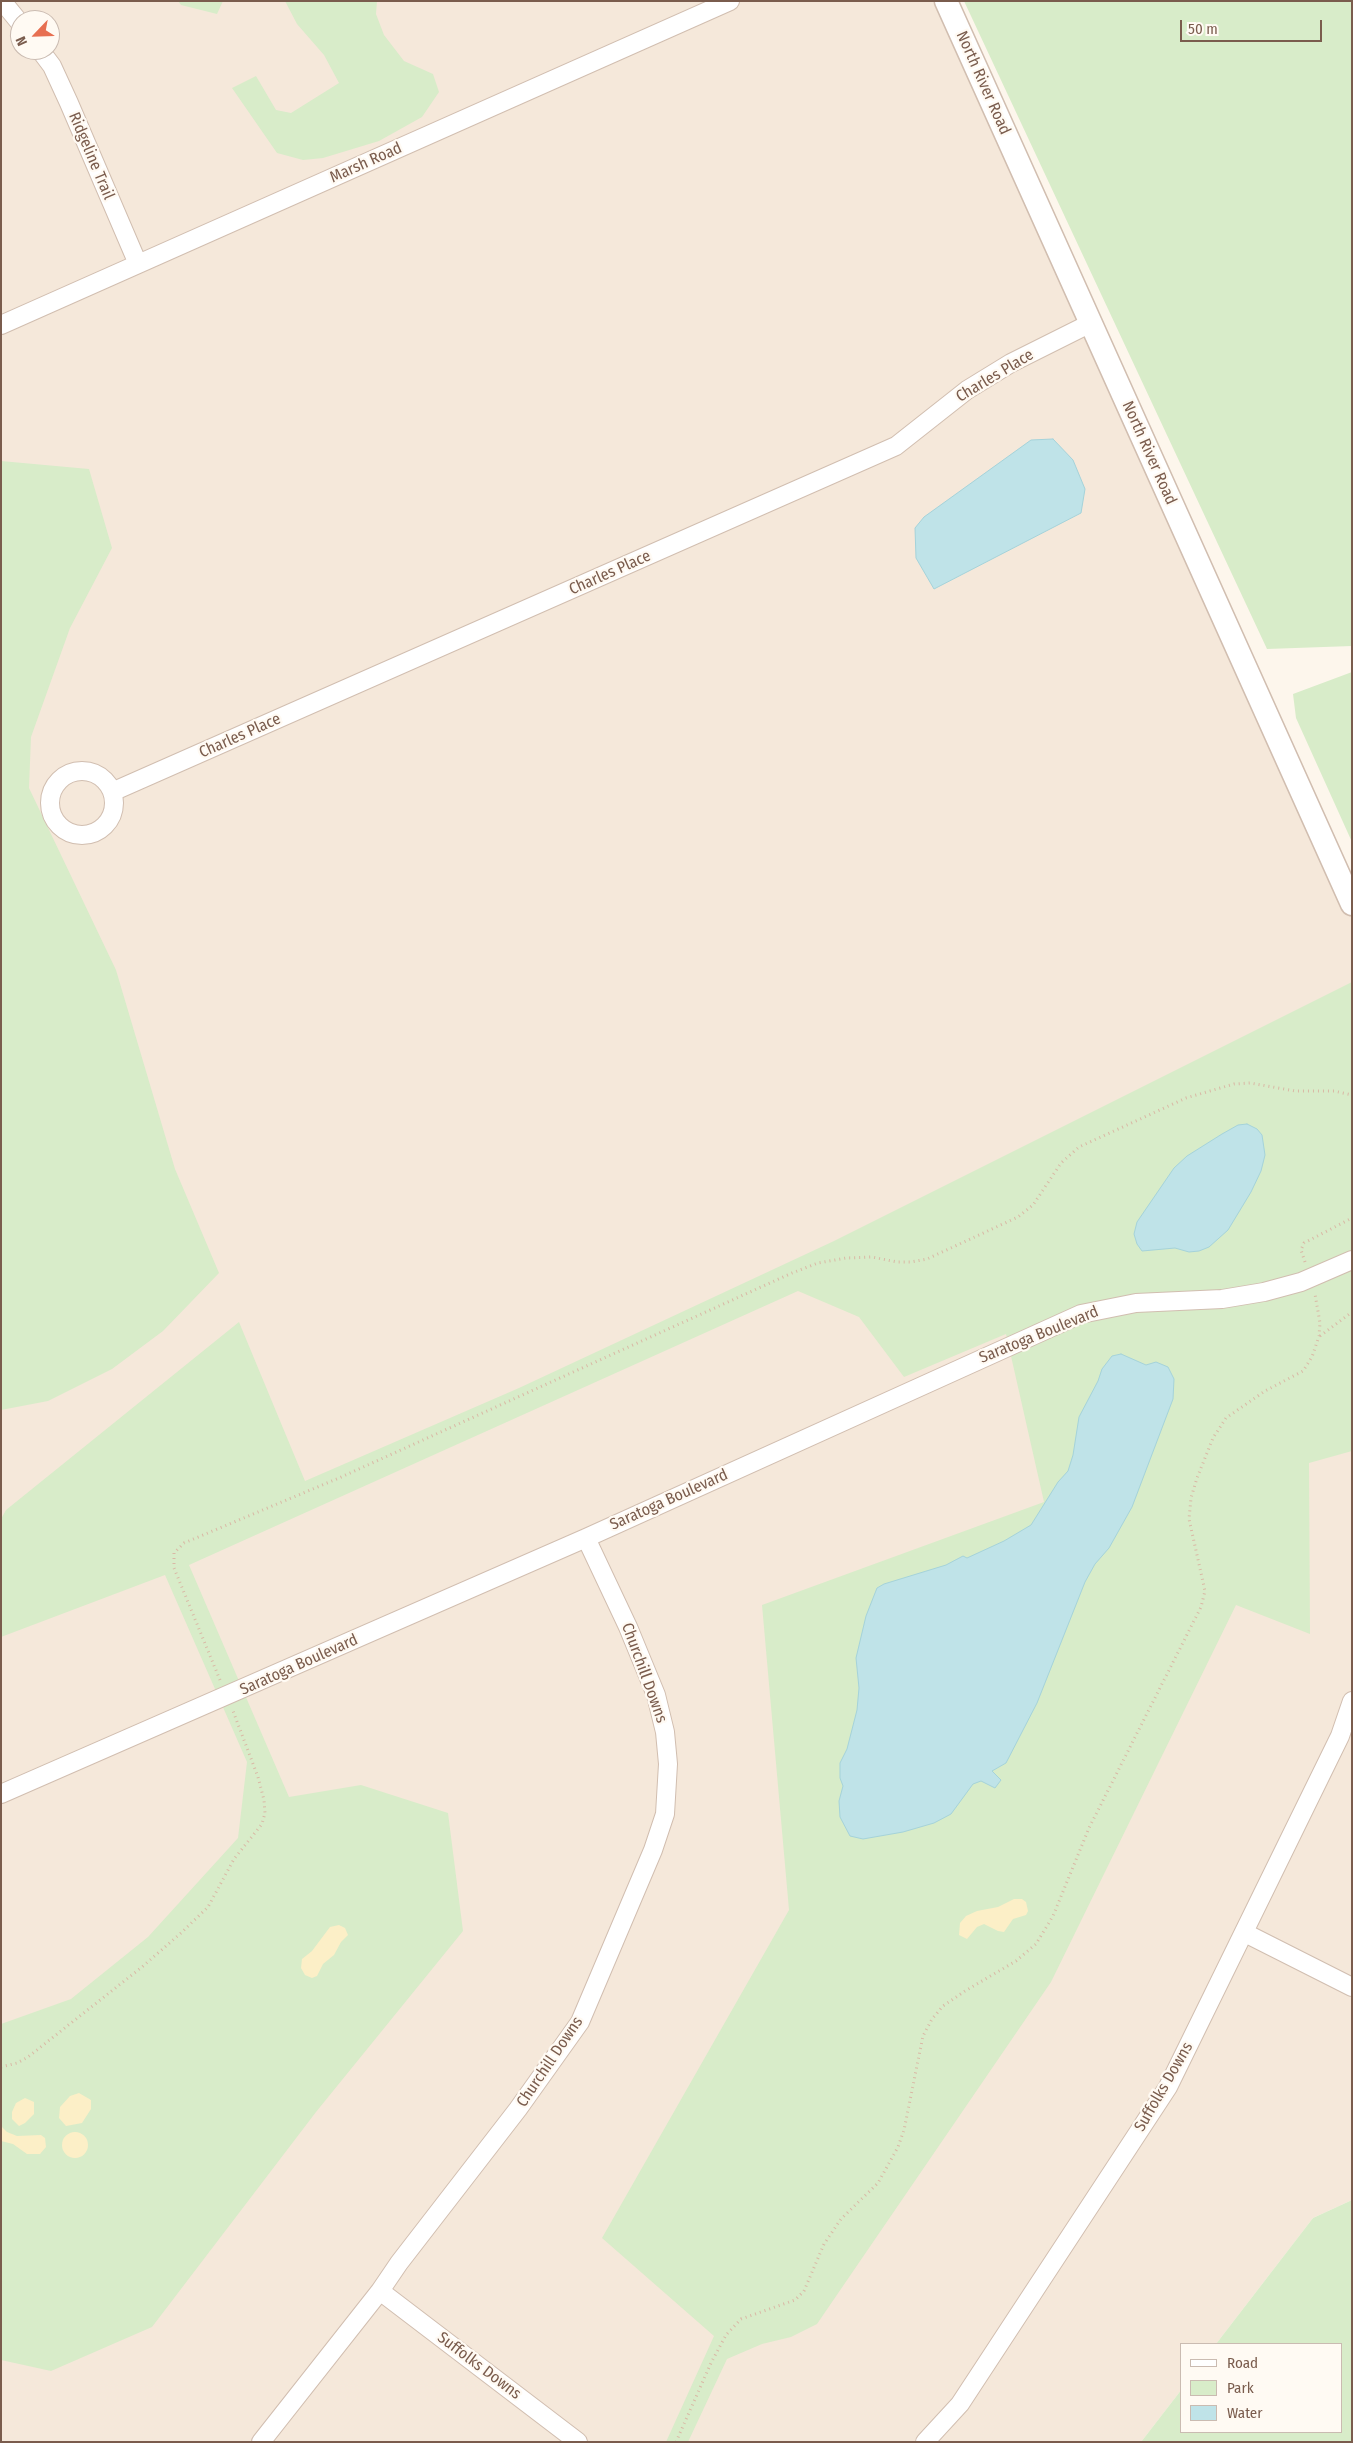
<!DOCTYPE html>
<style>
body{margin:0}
#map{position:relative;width:1353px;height:2443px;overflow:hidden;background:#fdf6ec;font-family:"Fira Sans Condensed",sans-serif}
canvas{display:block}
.frame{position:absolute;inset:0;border:2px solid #7a5c4d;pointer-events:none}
.legend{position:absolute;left:1180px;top:2343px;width:162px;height:90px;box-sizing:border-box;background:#fffaf3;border:1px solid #cabbb1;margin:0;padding:6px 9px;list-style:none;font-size:15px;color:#7a5c4d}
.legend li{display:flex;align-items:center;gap:10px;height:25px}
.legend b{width:25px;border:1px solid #cabbb1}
.north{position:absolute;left:10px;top:10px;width:50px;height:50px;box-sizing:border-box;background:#fffaf3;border:1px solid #cabbb1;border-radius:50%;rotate:246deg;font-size:14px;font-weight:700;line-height:20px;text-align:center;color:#7a5c4d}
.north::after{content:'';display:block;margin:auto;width:18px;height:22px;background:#e76f51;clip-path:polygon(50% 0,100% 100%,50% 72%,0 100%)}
.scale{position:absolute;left:1180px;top:20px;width:142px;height:22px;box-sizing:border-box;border:2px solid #7a5c4d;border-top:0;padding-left:6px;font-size:15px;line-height:18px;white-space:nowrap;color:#7a5c4d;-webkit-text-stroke:4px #fffaf3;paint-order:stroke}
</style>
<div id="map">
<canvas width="1353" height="2443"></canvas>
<div class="frame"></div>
<ul class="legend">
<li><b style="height:6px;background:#fff"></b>Road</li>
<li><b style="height:14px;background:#d8ecc9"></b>Park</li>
<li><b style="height:14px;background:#bfe3e8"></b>Water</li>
</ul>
<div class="north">N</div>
<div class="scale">50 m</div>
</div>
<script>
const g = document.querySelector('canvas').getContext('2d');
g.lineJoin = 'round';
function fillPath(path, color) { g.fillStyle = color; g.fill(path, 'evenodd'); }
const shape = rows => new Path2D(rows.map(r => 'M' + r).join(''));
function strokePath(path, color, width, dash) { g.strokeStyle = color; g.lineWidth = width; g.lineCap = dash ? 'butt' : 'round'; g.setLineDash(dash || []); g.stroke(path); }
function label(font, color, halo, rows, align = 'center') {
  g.font = font + ' "Fira Sans Condensed",sans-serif'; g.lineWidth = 4.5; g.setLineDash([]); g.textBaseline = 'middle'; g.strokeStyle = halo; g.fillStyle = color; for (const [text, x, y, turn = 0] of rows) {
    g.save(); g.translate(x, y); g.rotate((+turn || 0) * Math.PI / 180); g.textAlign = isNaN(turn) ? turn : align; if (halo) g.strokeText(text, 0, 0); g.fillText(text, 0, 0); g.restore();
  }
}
const residential = shape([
 [1,1,946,1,1352,904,1352,2200,1313,2218,1216,2344,1182,2344,1182,2389,1141,2442,1,2442],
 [20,20,50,20,50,50,20,50]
]);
const green = shape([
 [178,1,223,1,217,14,181,5],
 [285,1,377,1,376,14,384,35,404,61,433,74,439,92,422,117,379,141,323,158,303,160,277,153,232,88,256,76,276,110,291,113,339,83,324,55,297,24],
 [964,1,1352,1,1352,646,1267,649],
 [1,461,89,469,112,548,70,628,31,737,29,788,116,970,175,1169,219,1273,163,1331,112,1369,48,1401,1,1410],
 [1352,672,1352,842,1296,718,1293,694],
 [1352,982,1352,1451,1309,1463,1310,1634,1236,1605,1051,1982,817,2324,791,2337,762,2344,727,2359,688,2442,666,2442,714,2336,602,2238,789,1910,762,1605,1044,1502,1006,1334,904,1377,859,1317,798,1291,189,1565,289,1797,361,1785,448,1813,463,1931,316,2112,152,2327,51,2371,1,2360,1,2024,71,1999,148,1937,238,1838,247,1762,165,1575,1,1637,1,1519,6,1510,239,1322,305,1481,519,1388,834,1241],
 [1352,2200,1352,2442,1141,2442,1182,2389,1182,2432,1342,2432,1342,2344,1216,2344,1313,2218]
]);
const sand = shape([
 [1014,1899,1022,1899,1026,1902,1028,1911,1026,1915,1013,1919,1004,1932,998,1931,984,1924,977,1927,967,1939,959,1935,960,1923,966,1916,977,1911,998,1907],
 [339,1925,345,1928,348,1935,341,1942,334,1955,323,1964,317,1976,312,1978,305,1975,301,1968,302,1959,312,1951,330,1927],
 [79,2093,91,2100,91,2109,82,2123,66,2126,59,2118,60,2107,70,2096],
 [25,2098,34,2102,34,2114,25,2123,19,2126,12,2119,12,2112,16,2103],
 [1,2126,7,2132,17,2136,41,2135,45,2138,46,2147,40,2154,27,2154,13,2144,1,2141],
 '62 2145a13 13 0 1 1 26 0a13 13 0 1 1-26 0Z'
]);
const water = shape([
 [1053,439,1073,460,1085,489,1081,513,934,589,916,558,915,528,924,517,1031,440,1053,439],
 [1247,1124,1257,1129,1262,1135,1265,1155,1261,1171,1251,1192,1228,1230,1209,1247,1199,1251,1189,1252,1175,1248,1142,1251,1137,1244,1134,1234,1137,1222,1174,1168,1187,1156,1222,1134,1238,1125,1247,1124],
 [1121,1354,1146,1365,1156,1362,1168,1367,1174,1379,1173,1399,1132,1507,1109,1548,1095,1564,1085,1582,1037,1703,1006,1763,992,1771,1001,1780,995,1788,981,1781,973,1784,951,1814,934,1823,903,1832,863,1839,850,1836,840,1817,839,1801,843,1786,840,1778,840,1763,847,1749,857,1710,859,1688,856,1658,866,1616,877,1588,884,1584,946,1565,963,1556,967,1558,1004,1541,1031,1525,1058,1482,1068,1471,1073,1455,1079,1417,1098,1381,1102,1369,1112,1356,1121,1354]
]);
const path = shape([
 [1305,1262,1301,1250,1304,1243,1352,1218],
 [1320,1336,1352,1312],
 [220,1680,174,1568,174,1553,184,1543,339,1478,792,1273,818,1263,846,1258,872,1257,897,1262,911,1262,927,1259,1018,1217,1033,1205,1061,1163,1079,1147,1186,1098,1234,1084,1250,1083,1295,1091,1334,1091,1352,1095],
 [1,2067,17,2063,28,2057,142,1967,181,1933,208,1907,234,1859,262,1824,265,1813,264,1800,258,1777,233,1711],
 [676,2442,711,2363,726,2335,741,2319,795,2300,804,2291,824,2244,841,2219,878,2183,898,2147,904,2130,923,2036,932,2019,943,2006,965,1991,1016,1961,1036,1944,1053,1916,1089,1828,1201,1607,1205,1591,1189,1519,1191,1498,1197,1478,1213,1438,1226,1418,1265,1391,1303,1371,1312,1357,1319,1336,1320,1323,1315,1294]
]);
const minor = shape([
 [2,1,20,23],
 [40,50,52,66,69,103,138,264],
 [1,325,730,1],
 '50 803a32 32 0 1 1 64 0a32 32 0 1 1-64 0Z',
 [112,792,896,446,967,390,1011,363,1091,323],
 [1,1794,586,1538,1081,1314,1136,1303,1222,1299,1264,1292,1301,1282,1352,1260],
 [1245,1933,1352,1987],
 [380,2291,578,2442],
 [261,2442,380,2291,399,2263,518,2109,580,2022,653,1850,665,1814,668,1764,665,1732,656,1695,628,1627,586,1538],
 [925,2442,960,2404,1168,2087,1340,1736,1352,1701]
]);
const tertiary = shape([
 [946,1,1352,904]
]);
const streetNames = [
 ["North River Road",983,83,66],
 ["Ridgeline Trail",91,156,67],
 ["Marsh Road",366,163,-24],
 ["Charles Place",995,376,-31],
 ["North River Road",1149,453,66],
 ["Charles Place",610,573,-24],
 ["Charles Place",240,736,-24],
 ["Saratoga Boulevard",1039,1335,-22],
 ["Saratoga Boulevard",669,1500,-24],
 ["Saratoga Boulevard",299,1665,-24],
 ["Churchill Downs",644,1673,70],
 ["Churchill Downs",550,2062,-56],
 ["Suffolks Downs",1164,2087,-60],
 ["Suffolks Downs",479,2366,37]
];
fillPath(residential, '#f5e8da');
fillPath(green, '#d8ecc9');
fillPath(sand, '#fcefc7');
fillPath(water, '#bfe3e8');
strokePath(water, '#a5d3da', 1);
strokePath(minor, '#d1beb0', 20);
strokePath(tertiary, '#d1beb0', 25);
strokePath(path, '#d9b8a5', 3, [1, 4]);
strokePath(minor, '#fff', 18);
strokePath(tertiary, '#fff', 22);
label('16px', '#7a5c4d', '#fffaf3', streetNames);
</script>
